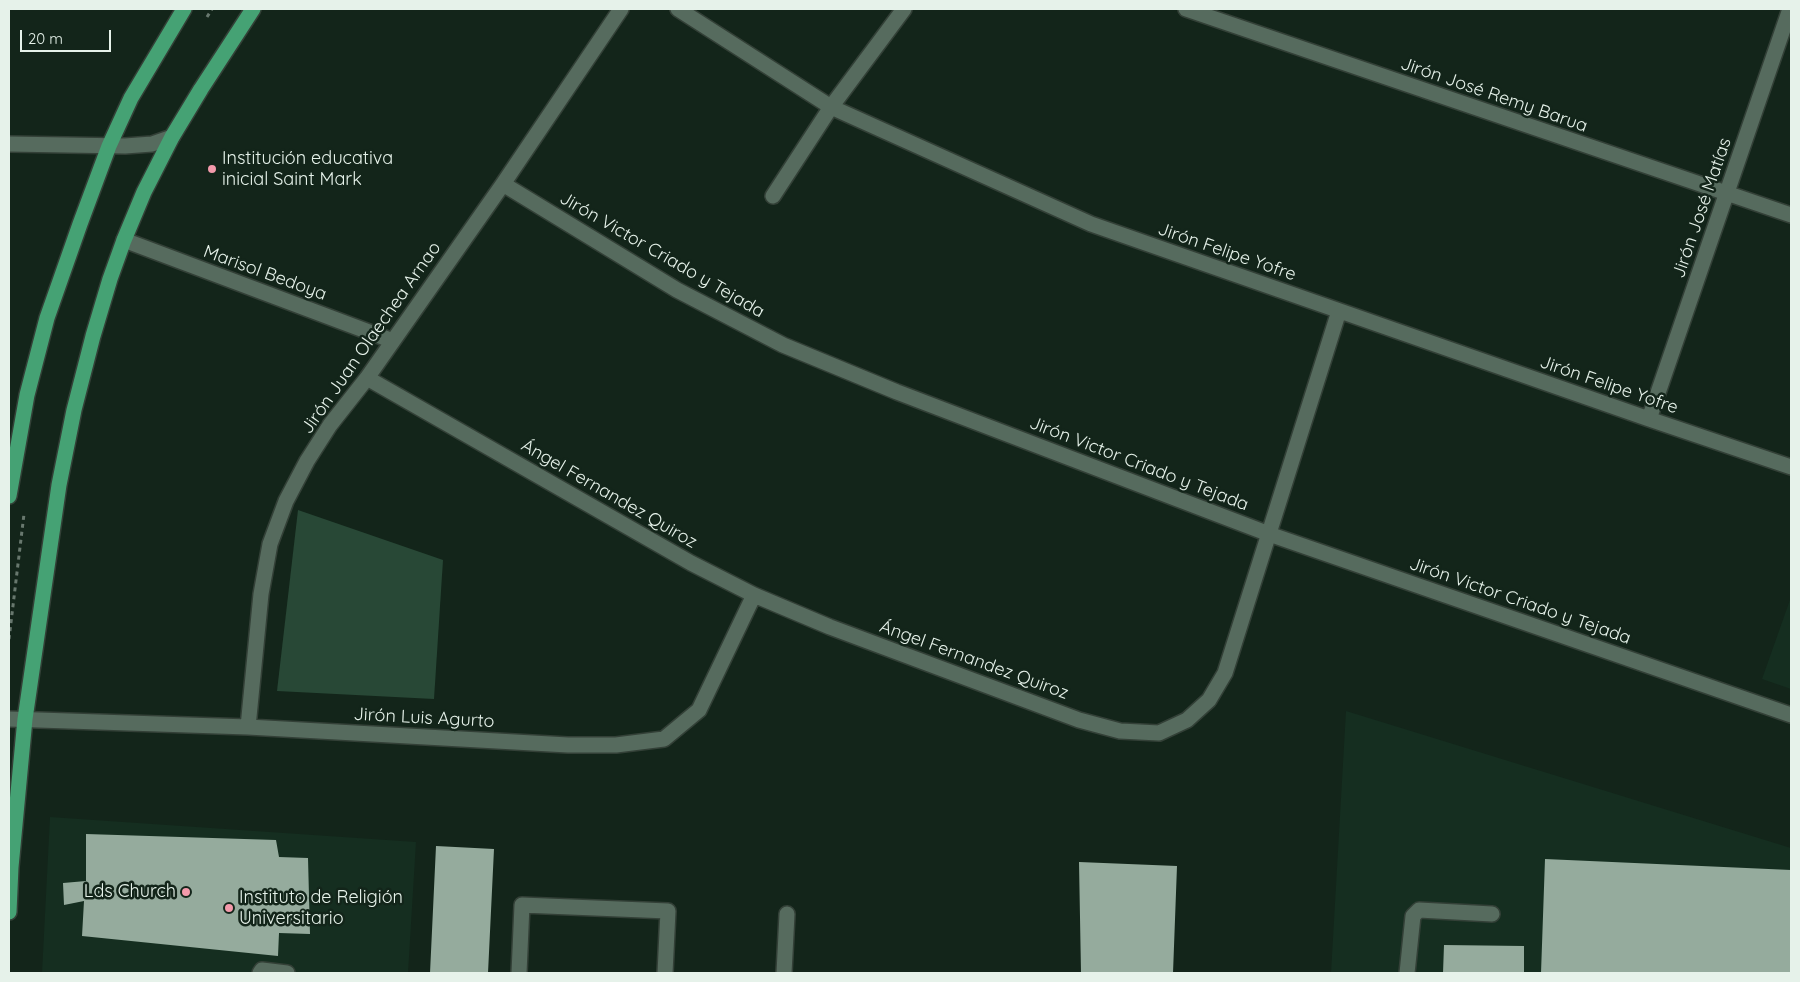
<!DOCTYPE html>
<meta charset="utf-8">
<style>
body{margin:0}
#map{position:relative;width:1800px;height:982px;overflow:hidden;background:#13251a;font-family:Quicksand,sans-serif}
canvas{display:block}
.frame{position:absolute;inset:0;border:10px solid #e6f2ea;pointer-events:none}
.scale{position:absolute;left:20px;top:30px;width:91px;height:22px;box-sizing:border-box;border:2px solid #e6f2ea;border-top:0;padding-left:6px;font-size:15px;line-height:18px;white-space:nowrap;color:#e6f2ea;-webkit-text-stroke:4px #13251a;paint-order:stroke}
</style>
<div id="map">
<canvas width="1800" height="982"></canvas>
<div class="frame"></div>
<div class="scale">20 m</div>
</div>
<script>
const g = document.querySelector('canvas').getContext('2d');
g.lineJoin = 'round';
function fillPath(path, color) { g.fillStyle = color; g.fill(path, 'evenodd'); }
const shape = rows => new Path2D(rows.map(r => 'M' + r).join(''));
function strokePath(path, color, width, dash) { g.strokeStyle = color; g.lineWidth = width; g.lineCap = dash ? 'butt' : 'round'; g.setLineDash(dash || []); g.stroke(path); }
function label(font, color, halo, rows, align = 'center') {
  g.font = font + ' Quicksand,sans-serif'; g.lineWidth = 5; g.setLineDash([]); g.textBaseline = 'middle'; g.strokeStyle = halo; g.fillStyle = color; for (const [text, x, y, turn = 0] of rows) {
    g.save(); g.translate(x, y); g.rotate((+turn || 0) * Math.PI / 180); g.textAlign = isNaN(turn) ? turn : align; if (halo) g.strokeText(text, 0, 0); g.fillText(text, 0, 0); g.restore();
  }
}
const built = shape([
 [1791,597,1791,689,1762,679],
 [1346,711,1791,848,1791,973,1331,973],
 [50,817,416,842,408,973,42,973]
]);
const green = shape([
 [298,510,443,560,434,699,277,691]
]);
const building = shape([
 [86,834,276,840,279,857,308,858,310,934,279,933,278,956,82,936,84,901,64,905,63,883,86,881],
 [436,846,494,849,488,973,430,973],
 [1545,859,1791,870,1791,973,1541,973],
 [1079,862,1177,866,1173,973,1081,973],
 [1444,945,1524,946,1524,973,1443,973]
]);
const path = shape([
 [207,17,212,9],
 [9,639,24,514]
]);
const minor = shape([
 [678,9,831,107,1091,224,1649,419,1791,467],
 [1186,9,1791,215],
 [9,144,125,146,152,144,172,137],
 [503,184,677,290,783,345,897,392,1269,534,1791,715],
 [773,196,831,107,904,9],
 [124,240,393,341],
 [367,378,691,563,754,595,830,627,1079,720,1120,731,1159,733,1187,720,1209,700,1225,673,1339,311],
 [1649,419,1790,9],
 [9,719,248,727,568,745,616,745,664,739,699,710,754,595],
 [248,727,261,594,270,544,286,501,307,461,330,425,367,378,503,184,621,9],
 [260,973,262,970,287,973],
 [519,973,522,905,668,911,665,973],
 [784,973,787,914],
 [1407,973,1413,916,1419,910,1492,914]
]);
const major = shape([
 [9,496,27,395,47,318,80,224,109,146,131,98,184,9],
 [9,912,11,867,25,719,59,485,74,410,93,336,110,279,124,240,144,192,172,137,201,89,253,9]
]);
const markers = [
 [212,169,5,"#f39aab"],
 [186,892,5,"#f39aab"],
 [229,908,5,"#f39aab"]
];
const streetNames = [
 ["Jirón José Remy Barua",1494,95,19],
 ["Jirón José Matías",1702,208,-71],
 ["Jirón Felipe Yofre",1227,252,19],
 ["Jirón Victor Criado y Tejada",662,255,30],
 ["Marisol Bedoya",265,273,20],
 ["Jirón Juan Olaechea Arnao",371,338,-55],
 ["Jirón Felipe Yofre",1609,385,19],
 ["Jirón Victor Criado y Tejada",1139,464,21],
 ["Ángel Fernandez Quiroz",609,494,30],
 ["Jirón Victor Criado y Tejada",1520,601,19],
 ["Ángel Fernandez Quiroz",974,660,20],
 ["Jirón Luis Agurto",424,718,3]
];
const poiNames = [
 ["Institución educativa",222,159],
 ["inicial Saint Mark",222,180],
 ["Lds Church",176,892,"right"],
 ["Instituto de Religión",239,898],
 ["Universitario",239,919]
];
fillPath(built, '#152e20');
fillPath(green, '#284836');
fillPath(building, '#95ab9d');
strokePath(minor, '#334037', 18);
strokePath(major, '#334037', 18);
strokePath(path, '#68786e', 3, [4, 4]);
strokePath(minor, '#566b5e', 15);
strokePath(major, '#45a274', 15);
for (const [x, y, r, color] of markers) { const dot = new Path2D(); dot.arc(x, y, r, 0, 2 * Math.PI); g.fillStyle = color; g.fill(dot); strokePath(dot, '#13251a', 2); }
label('18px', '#e6f2ea', '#13251a', streetNames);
label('18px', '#e6f2ea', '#13251a', poiNames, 'left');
</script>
